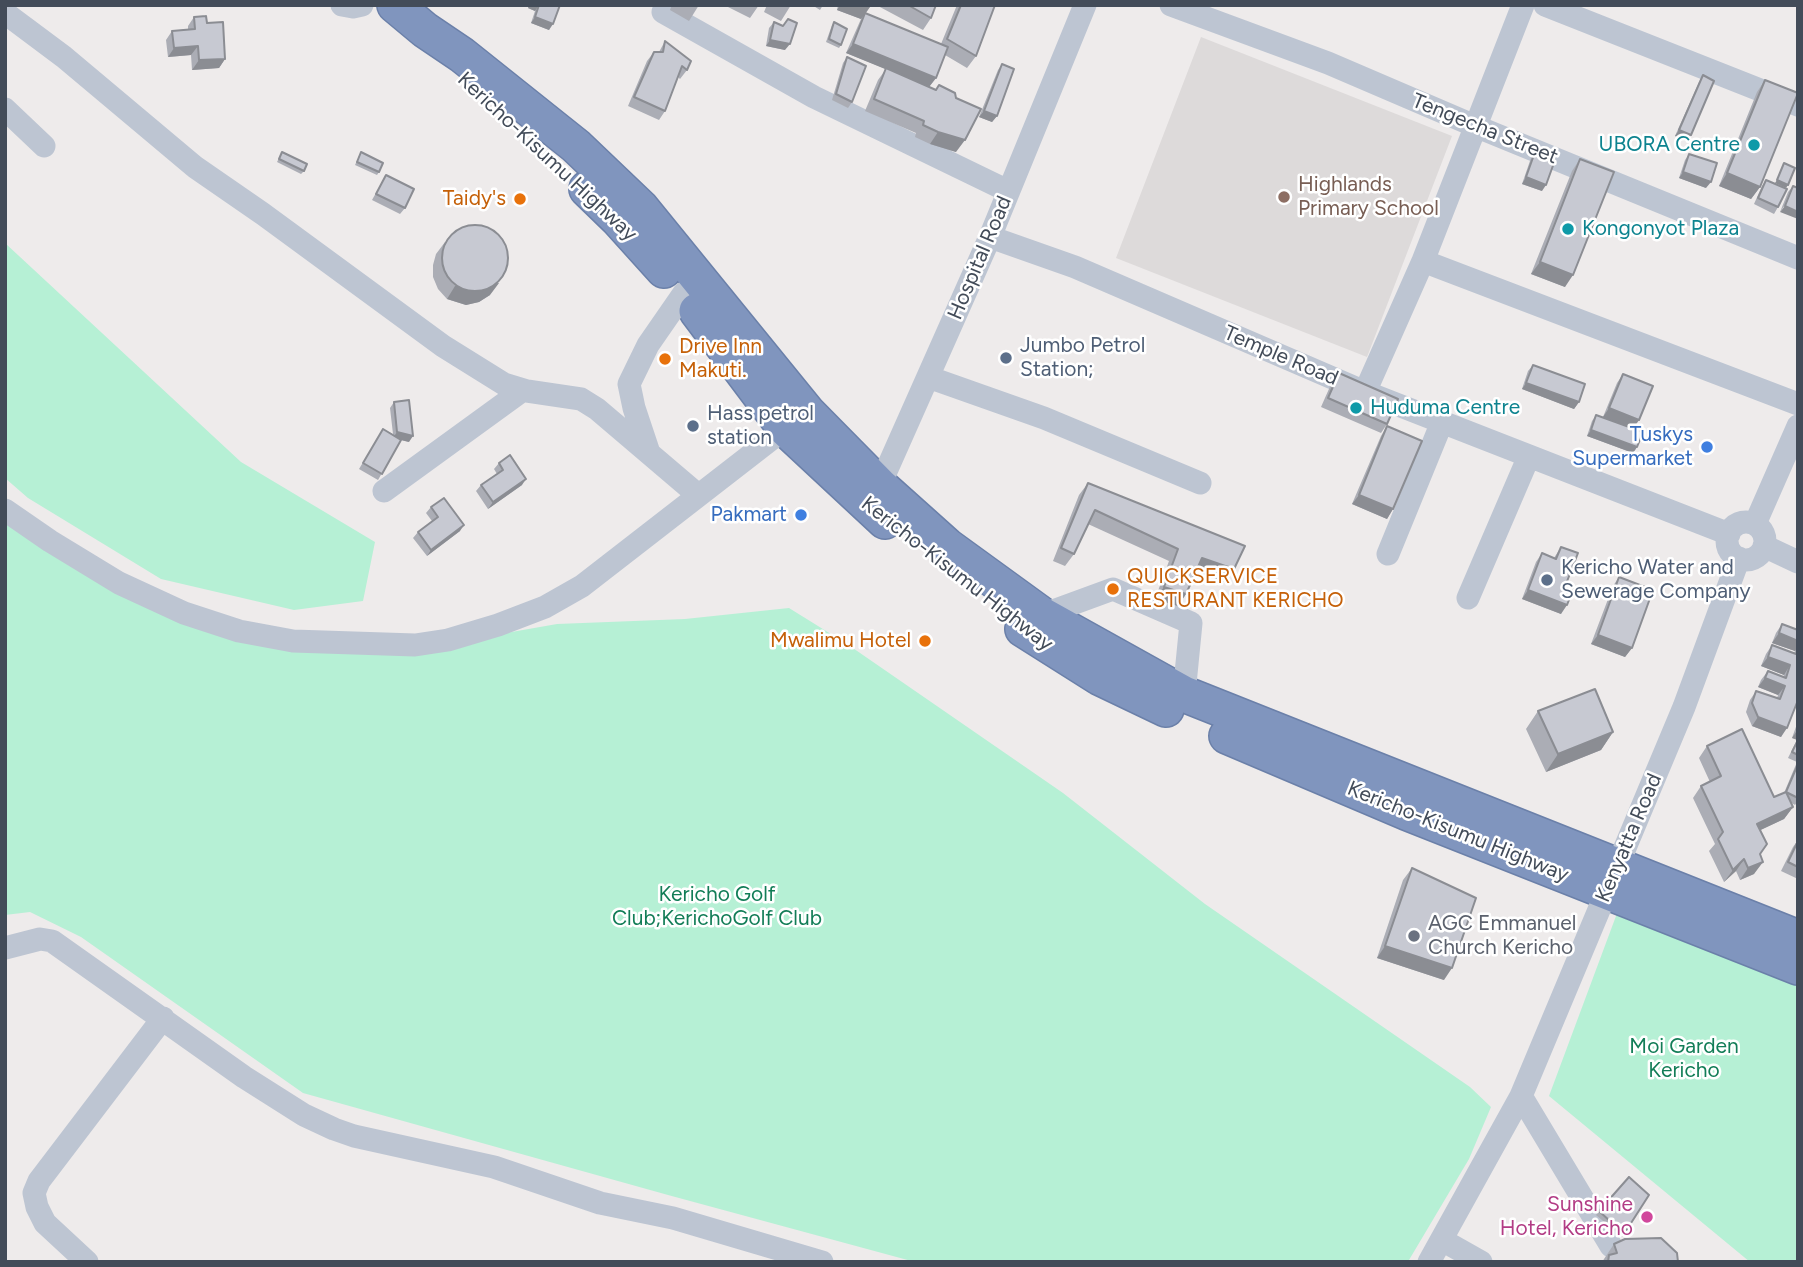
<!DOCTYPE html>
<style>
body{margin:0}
#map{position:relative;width:1803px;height:1267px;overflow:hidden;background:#eeebeb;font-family:Figtree,sans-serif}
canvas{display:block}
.frame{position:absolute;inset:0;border:7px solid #434c59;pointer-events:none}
</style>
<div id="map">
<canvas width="1803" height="1267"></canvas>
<div class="frame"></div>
</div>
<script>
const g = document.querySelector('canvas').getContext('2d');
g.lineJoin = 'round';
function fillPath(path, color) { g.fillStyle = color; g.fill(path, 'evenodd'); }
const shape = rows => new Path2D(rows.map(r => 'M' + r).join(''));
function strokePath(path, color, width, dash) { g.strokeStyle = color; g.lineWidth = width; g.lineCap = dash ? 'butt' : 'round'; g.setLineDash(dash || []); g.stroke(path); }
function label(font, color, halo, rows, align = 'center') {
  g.font = font + ' Figtree,sans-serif'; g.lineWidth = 5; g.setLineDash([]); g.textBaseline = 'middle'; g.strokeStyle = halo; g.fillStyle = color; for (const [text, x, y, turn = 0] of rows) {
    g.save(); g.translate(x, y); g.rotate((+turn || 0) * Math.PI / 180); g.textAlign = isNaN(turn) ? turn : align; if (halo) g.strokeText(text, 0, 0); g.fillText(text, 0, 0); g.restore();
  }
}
const education = shape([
 [1201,37,1452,136,1367,357,1116,258]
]);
const green = shape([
 [5,243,241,462,375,542,363,601,294,610,161,579,28,498,5,478],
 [5,514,238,636,449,643,557,624,685,619,789,608,847,644,1063,793,1205,904,1470,1087,1491,1107,1469,1159,1409,1260,1405,1262,915,1262,668,1195,303,1093,81,937,30,912,5,915],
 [1619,908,1798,984,1798,1262,1750,1262,1549,1096]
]);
const minor = shape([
 [342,5,353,7,362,5],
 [1171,5,1328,63,1475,126,1798,258],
 [1545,5,1798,105],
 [663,12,814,97,1008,191],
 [5,13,64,57,195,167,263,214,443,346,504,384,527,391,581,399,597,409,698,495],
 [5,109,44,146],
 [990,237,1075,267,1365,392,1729,534],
 [1423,261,1798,404],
 [928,377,1044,418,1200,483],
 [1365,392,1423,261,1523,5],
 [649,453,634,408,629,384,648,345,684,293],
 [384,491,523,390],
 [875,496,990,237,1085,5],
 [5,510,50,541,119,583,184,613,239,631,293,641,415,645,448,640,498,625,545,607,582,586,796,420],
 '1727 541a19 19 0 1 1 38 0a19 19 0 1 1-38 0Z',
 [1755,524,1798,426],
 [1764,546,1798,562],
 [1388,554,1442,422],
 [1468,598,1529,456],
 [1042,615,1113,589,1191,623,1184,694],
 [5,948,40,939,52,941,244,1077,304,1115,334,1129,354,1136,494,1167,600,1203,673,1218,822,1262],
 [1521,1096,1611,1246],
 [1442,1240,1481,1262],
 [87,1262,45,1223,37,1207,34,1193,39,1181,163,1018],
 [1429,1262,1521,1096,1684,707,1739,558]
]);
const highway = shape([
 [395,5,425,30,462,55,576,146,641,208,807,412,880,486,947,546,1042,615,1184,694,1798,938],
 [587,189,618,219,664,270],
 [697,311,785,428,885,521],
 [1023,629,1099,677,1166,709],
 [1227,736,1406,812,1798,967]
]);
const wall = shape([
 [529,5,560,5,549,30,531,23,535,11,528,8],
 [672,5,699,5,689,21,670,10],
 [724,5,759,5,750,18],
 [767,5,791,5,781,21,764,12],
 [812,5,823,5,820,10],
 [838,5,871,5,866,13,941,44,957,5,995,5,976,56,967,68,945,55,936,78,929,87,935,90,939,85,956,152,930,144,915,137,916,133,865,111,878,80,886,69,846,53,861,19,837,10],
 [936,5,931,18,923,30,878,6],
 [194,17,207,23,225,59,219,68,192,70,191,55,168,57,166,40,172,31,188,29,188,26],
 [774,22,785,50,766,46,769,28],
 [834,22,841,45,839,48,826,42,832,25],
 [665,41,687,70,680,79,678,77,665,111,659,120,628,106,647,61,654,52,659,52],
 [847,57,852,102,848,108,832,100,843,63],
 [1002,64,997,116,992,122,979,117,998,70],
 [1703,75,1691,135,1687,141,1675,136,1699,82],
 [1765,80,1760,187,1751,199,1719,186,1757,92],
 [282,152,304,171,301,174,277,162],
 [361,152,379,172,377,175,355,165],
 [1535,152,1542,191,1522,184,1531,158],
 [1689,154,1706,188,1679,178,1685,160],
 [1580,159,1565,287,1531,274,1572,171],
 [386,175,405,208,400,214,372,200],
 [1766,180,1778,207,1774,214,1754,204,1762,186],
 [1793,186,1798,188,1780,212,1788,192],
 [445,242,490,295,479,302,466,305,447,299,438,289,433,277,433,265,436,254],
 [1533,365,1579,402,1574,409,1522,389,1528,371],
 [1339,373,1387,424,1381,433,1321,407,1332,382],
 [1623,374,1639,420,1633,428,1637,447,1633,453,1587,436,1592,421,1596,415,1603,417,1617,383],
 [394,402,409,442,401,440,378,480,359,469,383,429,393,434,390,408],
 [1387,426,1393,509,1387,519,1352,504,1381,436],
 [499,463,522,485,488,509,476,491,481,485,497,474,494,469],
 [1088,483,1225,582,1196,571,1186,594,1178,606,1155,599,1169,561,1088,524,1074,554,1065,566,1053,561,1079,495],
 [431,507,460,531,427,556,413,538,418,532,432,521,426,513],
 [1561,547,1566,584,1561,614,1522,599,1536,562,1542,553,1554,558],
 [1619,577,1632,648,1625,657,1591,644,1613,586],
 [1782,624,1798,630,1798,700,1781,737,1752,726,1746,712,1750,700,1756,691,1777,698,1778,695,1758,687,1761,680,1768,671,1783,677,1784,675,1761,666,1766,654,1772,645,1794,653,1795,651,1772,643,1776,633],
 [1538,711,1613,732,1601,750,1546,772,1526,729],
 [1798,721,1798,801,1795,805,1790,802,1793,807,1784,819,1760,830,1760,854,1754,874,1740,880,1736,871,1724,882,1709,851,1715,844,1693,798,1701,786,1710,782,1699,758,1707,746,1774,797,1784,793,1797,762,1788,758,1797,740,1792,738],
 [1798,840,1798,879,1781,871,1793,847],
 [1412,868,1444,980,1377,958,1403,880],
 [1649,1195,1622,1237,1596,1215,1599,1211],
 [1614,1244,1678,1262,1602,1262]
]);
const shadedWall = shape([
 [530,5,539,5,535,11,528,8],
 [840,5,866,5,870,7,861,19,837,10],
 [535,17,553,24,549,30,531,23],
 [770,40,790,44,785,50,766,46],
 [853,44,936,78,929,87,846,53],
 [198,46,191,55,168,57,174,48],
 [225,59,219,68,192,70,199,60],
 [984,111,997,116,992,122,979,117],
 [1679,130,1691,135,1687,141,1675,136],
 [938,132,965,140,956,152,930,144],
 [1683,172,1711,182,1706,188,1679,178],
 [1727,173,1760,187,1751,199,1719,186],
 [1526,177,1546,185,1542,191,1522,184],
 [1777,180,1788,185,1786,188,1775,183],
 [1785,206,1798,212,1798,219,1780,212],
 [1540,262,1573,275,1565,287,1531,274],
 [499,283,490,295,479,302,466,305,447,299,455,286],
 [1526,383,1579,402,1574,409,1522,389],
 [1609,408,1639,420,1632,430,1603,417],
 [1591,430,1637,447,1633,453,1587,436],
 [397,432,413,436,409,442,393,438],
 [526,479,522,485,488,509,493,502],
 [1359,495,1393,509,1387,519,1352,504],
 [464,525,460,531,427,556,431,550],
 [1202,558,1234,569,1225,582,1193,570],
 [1164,587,1186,594,1178,606,1155,599],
 [1528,590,1567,605,1561,614,1522,599],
 [1779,633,1798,641,1798,647,1795,651,1772,643],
 [1598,635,1632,648,1625,657,1591,644],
 [1768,657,1790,665,1784,675,1761,666],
 [1765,678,1785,686,1778,695,1758,687],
 [1758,717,1787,728,1781,737,1752,726],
 [1798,729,1798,740,1792,738],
 [1613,732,1601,750,1546,772,1558,754],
 [1793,807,1784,819,1748,836,1757,824],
 [1744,859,1736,871,1724,882,1733,870],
 [1763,862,1754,874,1740,880,1748,868],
 [1385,946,1452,968,1444,980,1377,958]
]);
const building = shape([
 [539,5,560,5,553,24,535,17,539,5],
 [908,5,936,5,931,18,908,5],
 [961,5,995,5,976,56,947,39,961,5],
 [865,13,948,47,936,78,853,44,865,13],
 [206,16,207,23,223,22,225,59,199,60,198,46,174,48,172,31,195,29,194,17,206,16],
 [788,19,797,23,790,44,770,40,774,22,783,26,788,19],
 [834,22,847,29,841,45,829,39,834,22],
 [665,41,691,61,687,70,682,66,665,111,634,97,654,52,663,52,665,41],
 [847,57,866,66,852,102,836,94,847,57],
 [1002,64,1014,69,997,116,984,111,1002,64],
 [886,68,936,90,939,85,955,93,956,98,981,109,965,140,938,132,923,125,924,121,874,99,886,68],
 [1703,75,1714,81,1691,135,1679,130,1703,75],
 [1765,80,1798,93,1760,187,1727,173,1765,80],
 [282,152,307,164,304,171,279,159,282,152],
 [361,152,383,163,379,172,357,162,361,152],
 [1535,152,1555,160,1546,185,1526,177,1535,152],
 [1689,154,1717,163,1711,182,1683,172,1689,154],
 [1580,159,1614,172,1573,275,1540,262,1580,159],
 [1784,163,1795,168,1788,185,1777,180,1784,163],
 [386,175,414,189,405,208,376,194,386,175],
 [1766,180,1787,189,1778,207,1758,198,1766,180],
 [1793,186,1798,188,1798,212,1785,206,1793,186],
 '442 258a33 33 0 1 1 66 0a33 33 0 1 1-66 0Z',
 [1533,365,1585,384,1579,402,1526,383,1533,365],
 [1339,373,1398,399,1387,424,1328,398,1339,373],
 [1623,374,1653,386,1639,420,1609,408,1623,374],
 [409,400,413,436,397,432,394,402,409,400],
 [1596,415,1643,432,1637,447,1591,430,1596,415],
 [1387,426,1422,441,1393,509,1359,495,1387,426],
 [383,429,401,440,382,474,363,463,383,429],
 [510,455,526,479,493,502,481,485,503,470,499,463,510,455],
 [1088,483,1245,546,1234,569,1202,558,1186,594,1164,587,1178,549,1095,510,1074,554,1061,548,1088,483],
 [444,498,464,525,431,550,418,532,438,517,431,507,444,498],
 [1561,547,1578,553,1566,584,1574,587,1567,605,1528,590,1542,553,1556,559,1561,547],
 [1619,577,1653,590,1632,648,1598,635,1619,577],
 [1782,624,1798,630,1798,641,1779,633,1782,624],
 [1772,645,1796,654,1798,651,1798,700,1787,728,1758,717,1752,703,1756,691,1780,699,1785,686,1765,678,1768,671,1786,678,1790,665,1768,657,1772,645],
 [1595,689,1613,732,1558,754,1538,711,1595,689],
 [1742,729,1774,797,1786,792,1793,807,1757,824,1767,844,1760,854,1763,862,1748,868,1744,859,1733,870,1718,839,1723,832,1701,786,1721,776,1707,746,1742,729],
 [1798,740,1798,755,1792,752,1798,740],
 [1798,764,1798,798,1786,792,1798,764],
 [1798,841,1798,867,1788,862,1798,841],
 [1412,868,1476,898,1452,968,1385,946,1412,868],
 [1629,1177,1649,1195,1624,1234,1599,1211,1629,1177],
 [1661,1238,1677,1253,1678,1262,1608,1262,1609,1255,1617,1253,1614,1244,1625,1239,1661,1238]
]);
const markers = [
 [1754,145,7,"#0f9aa8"],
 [1284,197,7,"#8d6e63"],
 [520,199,7,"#e8710a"],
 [1568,229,7,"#0f9aa8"],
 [1006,358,7,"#5c6f8a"],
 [665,359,7,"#e8710a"],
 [1356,408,7,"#0f9aa8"],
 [693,426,7,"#5c6f8a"],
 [1707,447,7,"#3f7fe0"],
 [801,515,7,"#3f7fe0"],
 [1547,580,7,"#5c6f8a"],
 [1113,589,7,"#e8710a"],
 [925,641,7,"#e8710a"],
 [1414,936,7,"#6b7280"],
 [1647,1217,7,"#d1479c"]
];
const streetNames = [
 ["Tengecha Street",1485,129,22],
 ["Kericho-Kisumu Highway",547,157,43],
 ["Hospital Road",980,258,-67],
 ["Temple Road",1281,356,23],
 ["Kericho-Kisumu Highway",957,574,38],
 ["Kericho-Kisumu Highway",1458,832,22],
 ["Kenyatta Road",1629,838,-67]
];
const cultureNames = [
 ["UBORA Centre",1740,145,"right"],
 ["Kongonyot Plaza",1582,229],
 ["Huduma Centre",1370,408]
];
const educationNames = [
 ["Highlands",1298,185],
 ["Primary School",1298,209]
];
const foodNames = [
 ["Taidy's",506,199],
 ["Drive Inn",679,347,"left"],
 ["Makuti.",679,371,"left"],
 ["QUICKSERVICE",1127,577,"left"],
 ["RESTURANT KERICHO",1127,601,"left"],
 ["Mwalimu Hotel",911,641]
];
const serviceNames = [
 ["Jumbo Petrol",1020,346],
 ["Station;",1020,370],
 ["Hass petrol",707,414],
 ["station",707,438],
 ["Kericho Water and",1561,568],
 ["Sewerage Company",1561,592]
];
const shopNames = [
 ["Tuskys",1693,435],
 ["Supermarket",1693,459],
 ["Pakmart",787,515]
];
const parkNames = [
 ["Kericho Golf",717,895],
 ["Club;KerichoGolf Club",717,919],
 ["Moi Garden",1684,1047],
 ["Kericho",1684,1071]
];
const worshipNames = [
 ["AGC Emmanuel",1428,924],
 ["Church Kericho",1428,948]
];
const hotelNames = [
 ["Sunshine",1633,1205],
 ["Hotel, Kericho",1633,1229]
];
fillPath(education, '#dddada');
fillPath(green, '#b6f0d5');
strokePath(highway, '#6b80a9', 38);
strokePath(minor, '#bdc5d2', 23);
strokePath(highway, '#8095be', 35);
fillPath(wall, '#abadb5');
fillPath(shadedWall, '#8b8d93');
fillPath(building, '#c7c9d2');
strokePath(building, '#8b8d93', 2);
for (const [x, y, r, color] of markers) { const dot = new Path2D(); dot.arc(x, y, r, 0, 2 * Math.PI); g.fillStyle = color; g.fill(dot); strokePath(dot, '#fff', 2.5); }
label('21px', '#434c59', '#fff', streetNames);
label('21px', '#0d838f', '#fff', cultureNames, 'left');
label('21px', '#785e54', '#fff', educationNames, 'left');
label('21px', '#c56008', '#fff', foodNames, 'right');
label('21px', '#4e5e75', '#fff', serviceNames, 'left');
label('21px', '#366cbe', '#fff', shopNames, 'right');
label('21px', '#127d57', '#fff', parkNames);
label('21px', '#5b616d', '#fff', worshipNames, 'left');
label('21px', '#b23c85', '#fff', hotelNames, 'right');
</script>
